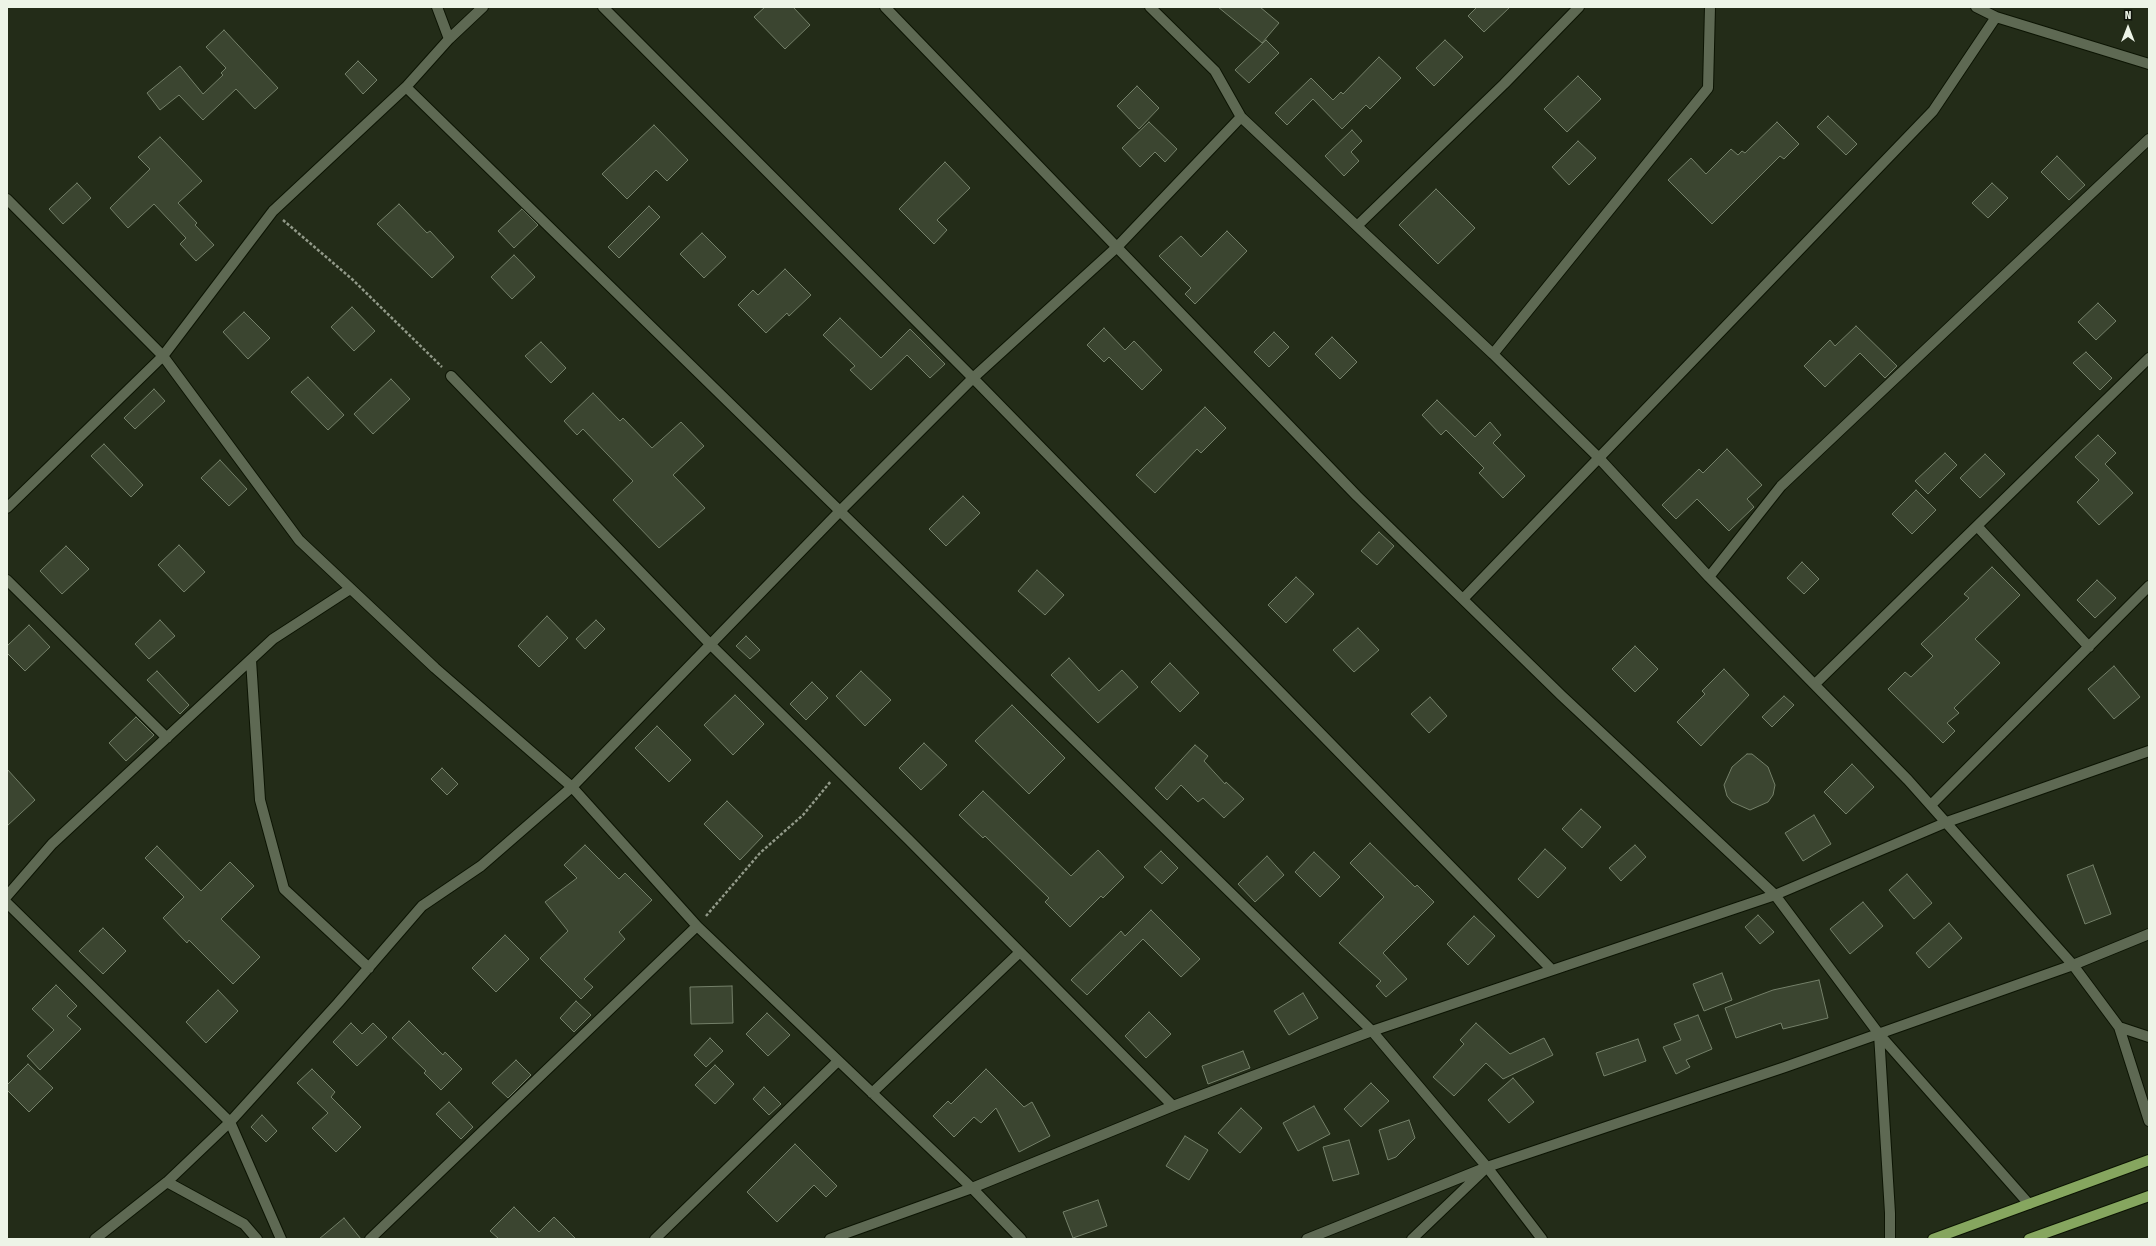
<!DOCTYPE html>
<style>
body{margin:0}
#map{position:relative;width:2156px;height:1246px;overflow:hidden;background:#232c18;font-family:"Fira Sans Condensed",sans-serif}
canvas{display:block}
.frame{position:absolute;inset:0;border:8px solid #edf4e7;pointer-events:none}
.north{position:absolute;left:2108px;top:8px;width:40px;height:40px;-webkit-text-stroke:3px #0f130a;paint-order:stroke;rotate:0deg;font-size:11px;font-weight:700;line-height:16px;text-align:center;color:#edf4e7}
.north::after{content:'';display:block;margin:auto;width:14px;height:18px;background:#edf4e7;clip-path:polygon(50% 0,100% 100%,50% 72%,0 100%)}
</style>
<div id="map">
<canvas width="2156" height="1246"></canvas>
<div class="frame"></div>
<div class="north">N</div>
</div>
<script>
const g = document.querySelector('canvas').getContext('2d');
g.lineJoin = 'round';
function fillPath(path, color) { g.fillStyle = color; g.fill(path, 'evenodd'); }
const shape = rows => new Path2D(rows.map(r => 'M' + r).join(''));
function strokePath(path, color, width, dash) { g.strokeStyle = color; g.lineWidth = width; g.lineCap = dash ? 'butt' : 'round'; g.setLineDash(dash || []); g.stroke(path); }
const building = shape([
 [765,7,793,7,810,25,785,49,754,17,765,7],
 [1218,7,1260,7,1279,23,1262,43,1218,7],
 [1477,7,1510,7,1484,32,1468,16,1477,7],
 [224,30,278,88,255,109,236,89,203,120,179,95,160,110,147,93,180,66,203,94,223,75,221,73,226,68,206,47,224,30],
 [1266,40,1279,53,1249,83,1235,70,1266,40],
 [1445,40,1463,57,1434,86,1416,68,1445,40],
 [1379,57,1401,78,1370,109,1366,105,1342,129,1313,99,1287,125,1275,113,1311,78,1333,100,1341,92,1343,94,1379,57],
 [358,61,377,80,363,94,345,74,358,61],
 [1578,76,1601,99,1567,132,1544,109,1578,76],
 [1137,86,1159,108,1139,129,1117,106,1137,86],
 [1828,116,1857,144,1846,155,1817,127,1828,116],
 [1149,122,1177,149,1165,162,1155,152,1140,167,1122,148,1149,122],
 [1777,122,1799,144,1784,159,1780,156,1712,224,1668,180,1691,158,1706,174,1731,149,1738,155,1742,151,1745,153,1777,122],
 [654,125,688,160,667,181,656,170,627,199,602,174,654,125],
 [1352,130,1362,141,1351,152,1359,161,1344,176,1325,156,1352,130],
 [160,137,202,181,178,203,197,223,195,225,214,245,196,261,180,244,186,238,154,204,128,228,110,208,150,169,138,157,160,137],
 [1578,141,1596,158,1569,185,1552,167,1578,141],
 [2057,156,2085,185,2069,200,2041,172,2057,156],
 [945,162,970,188,937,220,947,230,934,244,899,209,945,162],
 [77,183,91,198,63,224,49,209,77,183],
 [1992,183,2008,198,1988,218,1972,203,1992,183],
 [1436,189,1475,228,1438,264,1399,225,1436,189],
 [399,204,427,233,430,231,454,257,432,278,377,224,399,204],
 [649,206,660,217,619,258,608,247,649,206],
 [522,209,538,225,514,248,498,231,522,209],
 [1227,231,1247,251,1195,304,1185,294,1191,288,1159,256,1181,236,1201,257,1227,231],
 [702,233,726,257,704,278,680,254,702,233],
 [514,255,535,277,512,299,491,277,514,255],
 [785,269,811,295,789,316,787,313,766,333,738,305,753,290,758,295,785,269],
 [2098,303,2116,321,2096,340,2078,322,2098,303],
 [352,307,375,331,354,351,331,327,352,307],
 [244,312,270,338,248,359,223,332,244,312],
 [840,318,881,358,910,329,945,364,930,378,907,355,871,390,850,370,855,366,823,335,840,318],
 [1856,326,1897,366,1885,378,1860,353,1825,387,1804,366,1830,340,1835,346,1856,326],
 [1104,328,1125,350,1134,341,1162,370,1142,390,1109,357,1104,362,1087,345,1104,328],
 [1274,332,1289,347,1269,367,1254,352,1274,332],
 [1332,337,1357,362,1340,379,1315,354,1332,337],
 [541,342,566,368,551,383,525,356,541,342],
 [2086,352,2112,378,2100,390,2073,363,2086,352],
 [308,377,344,415,328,430,291,392,308,377],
 [391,379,410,399,373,434,354,414,391,379],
 [154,389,165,401,135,429,124,418,154,389],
 [593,393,620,421,623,418,652,448,681,422,704,446,673,475,705,508,659,548,613,500,633,481,583,429,577,435,564,421,593,393],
 [1437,400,1475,437,1490,422,1501,435,1493,443,1525,476,1503,498,1479,473,1484,468,1446,430,1441,435,1422,415,1437,400],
 [1205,407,1226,428,1201,453,1197,449,1155,493,1136,475,1205,407],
 [2098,435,2116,453,2105,464,2133,493,2099,525,2077,502,2099,480,2075,457,2098,435],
 [104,444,143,485,131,497,91,456,104,444],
 [1727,449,1762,485,1747,499,1754,507,1729,531,1697,499,1676,519,1662,505,1699,469,1703,473,1727,449],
 [1945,453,1957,465,1928,494,1915,481,1945,453],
 [1985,454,2005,474,1980,498,1960,478,1985,454],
 [220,460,247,489,229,506,201,478,220,460],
 [1916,490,1936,510,1912,534,1892,514,1916,490],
 [963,496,980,513,946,546,929,529,963,496],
 [1379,532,1394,546,1377,565,1361,551,1379,532],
 [179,545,205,572,184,592,158,565,179,545],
 [66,546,89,569,62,594,40,571,66,546],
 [1802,562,1819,579,1804,594,1787,578,1802,562],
 [1992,567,2020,595,1975,639,2000,663,1954,708,1959,713,1947,723,1955,731,1943,743,1888,689,1905,672,1911,677,1933,656,1921,644,1969,598,1964,594,1992,567],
 [1037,570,1064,595,1045,615,1018,591,1037,570],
 [1296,577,1314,594,1286,623,1268,605,1296,577],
 [2097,580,2116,598,2095,618,2077,600,2097,580],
 [547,616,568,638,539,667,518,646,547,616],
 [160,620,175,636,149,659,135,644,160,620],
 [596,620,605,629,585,649,576,639,596,620],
 [29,625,50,647,25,671,7,653,7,646,29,625],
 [1358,628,1379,650,1354,672,1333,650,1358,628],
 [746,636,760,650,750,659,736,646,746,636],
 [1635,646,1658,669,1635,692,1612,669,1635,646],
 [1069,658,1099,691,1122,670,1138,687,1098,723,1051,675,1069,658],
 [1170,663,1199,693,1180,712,1151,682,1170,663],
 [2114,666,2140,697,2114,719,2088,689,2114,666],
 [1724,669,1749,695,1701,746,1677,722,1705,694,1702,691,1724,669],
 [157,671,189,705,180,714,147,680,157,671],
 [861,671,891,700,865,726,836,696,861,671],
 [812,682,828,698,806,720,790,704,812,682],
 [735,695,764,724,733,755,704,725,735,695],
 [1784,696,1794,705,1772,727,1762,717,1784,696],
 [1430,697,1447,716,1429,733,1411,714,1430,697],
 [1012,705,1065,758,1029,794,975,741,1012,705],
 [136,717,154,735,126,761,109,743,136,717],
 [657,726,691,760,669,782,635,748,657,726],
 [924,743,947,765,921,790,899,768,924,743],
 [1195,745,1208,756,1204,761,1225,784,1226,782,1244,799,1224,818,1203,798,1198,802,1181,785,1167,800,1155,788,1195,745],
 [1747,754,1752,754,1768,767,1775,785,1773,795,1768,802,1750,810,1732,802,1727,796,1724,785,1732,767,1747,754],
 [1852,764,1874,787,1846,814,1824,792,1852,764],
 [442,768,458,784,447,795,431,779,442,768],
 [7,769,35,800,7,826,7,769],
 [983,791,1071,876,1098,850,1124,877,1103,898,1101,896,1070,927,1045,902,1049,898,985,836,983,838,959,815,983,791],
 [727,801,763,836,740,860,704,824,727,801],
 [1581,809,1601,827,1582,848,1562,829,1581,809],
 [1814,815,1831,844,1803,861,1785,833,1814,815],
 [1370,843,1415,887,1417,885,1434,902,1383,953,1407,979,1386,997,1376,986,1381,981,1339,943,1384,897,1350,863,1370,843],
 [585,845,619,879,625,873,652,900,619,932,625,939,584,979,593,987,581,999,540,958,568,931,545,902,577,878,564,865,585,845],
 [1635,845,1646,857,1621,881,1609,868,1635,845],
 [157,846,201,891,230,862,254,886,221,919,260,957,233,984,189,940,187,943,163,918,184,897,145,858,157,846],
 [1545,849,1566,868,1538,898,1518,879,1545,849],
 [1161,851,1178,868,1162,884,1144,867,1161,851],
 [1314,852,1340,877,1320,897,1295,872,1314,852],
 [1267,856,1284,875,1255,902,1238,884,1267,856],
 [2093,865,2111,914,2085,924,2067,875,2093,865],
 [1907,874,1932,903,1914,919,1889,890,1907,874],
 [1863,902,1883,926,1850,954,1830,929,1863,902],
 [1151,910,1200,959,1181,977,1143,939,1087,995,1071,980,1121,931,1125,936,1151,910],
 [1758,915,1774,932,1760,944,1745,927,1758,915],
 [1474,916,1495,936,1468,965,1447,944,1474,916],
 [1949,923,1962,938,1929,968,1916,953,1949,923],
 [103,928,126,951,103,974,79,951,103,928],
 [505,935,529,959,496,992,472,968,505,935],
 [1722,973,1732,1000,1704,1011,1693,984,1722,973],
 [1819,980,1828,1018,1783,1029,1781,1023,1736,1038,1725,1008,1773,990,1819,980],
 [56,985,77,1006,67,1016,81,1029,40,1070,27,1056,54,1030,32,1009,56,985],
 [732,986,733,1023,691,1024,690,987,732,986],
 [218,990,238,1011,206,1043,186,1022,218,990],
 [1303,993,1318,1018,1289,1035,1274,1011,1303,993],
 [576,1001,591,1015,574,1032,560,1018,576,1001],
 [1149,1012,1171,1034,1146,1058,1125,1036,1149,1012],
 [767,1013,790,1035,768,1056,746,1034,767,1013],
 [1698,1015,1712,1049,1686,1060,1690,1067,1676,1074,1663,1047,1681,1040,1674,1024,1698,1015],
 [409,1021,443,1055,445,1052,462,1069,441,1090,424,1073,426,1071,392,1038,409,1021],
 [351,1023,362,1034,373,1023,387,1037,357,1066,333,1042,351,1023],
 [1476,1023,1510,1054,1544,1038,1553,1055,1503,1079,1486,1063,1454,1096,1433,1077,1464,1044,1460,1040,1476,1023],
 [710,1038,723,1051,706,1067,694,1055,710,1038],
 [1638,1039,1646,1061,1604,1076,1596,1053,1638,1039],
 [1243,1051,1250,1068,1208,1084,1202,1066,1243,1051],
 [516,1060,531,1075,508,1098,492,1083,516,1060],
 [28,1064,53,1088,29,1112,7,1090,7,1085,28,1064],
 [715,1065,734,1084,715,1104,695,1085,715,1065],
 [312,1069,335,1092,331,1097,361,1127,336,1152,312,1128,328,1113,297,1083,312,1069],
 [986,1069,1024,1107,1032,1102,1050,1136,1019,1152,996,1108,981,1123,974,1117,954,1137,933,1116,948,1101,951,1104,986,1069],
 [1513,1078,1534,1102,1509,1123,1488,1100,1513,1078],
 [1371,1083,1389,1101,1361,1127,1344,1109,1371,1083],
 [764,1087,781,1104,769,1115,753,1099,764,1087],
 [449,1102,473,1127,461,1139,436,1114,449,1102],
 [1314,1106,1330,1134,1298,1151,1283,1123,1314,1106],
 [1241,1108,1262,1128,1240,1153,1218,1133,1241,1108],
 [262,1115,277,1131,266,1142,251,1127,262,1115],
 [1409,1120,1415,1138,1396,1157,1388,1160,1379,1130,1409,1120],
 [1185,1136,1208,1150,1189,1180,1166,1166,1185,1136],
 [1349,1140,1359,1174,1333,1181,1323,1147,1349,1140],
 [795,1144,837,1186,826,1197,814,1185,777,1222,747,1192,795,1144],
 [1098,1200,1107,1226,1073,1238,1063,1212,1098,1200],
 [514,1207,539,1232,554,1217,576,1239,499,1239,490,1231,514,1207],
 [344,1218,361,1239,319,1239,344,1218]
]);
const path = shape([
 [283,220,353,280,442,367],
 [706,916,760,853,803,815,831,781]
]);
const minor = shape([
 [437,7,449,39],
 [603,7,973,378,1552,970],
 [885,7,1357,496,1562,696,1775,895,1879,1034,2029,1204],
 [1150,7,1215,71,1241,117,1493,354],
 [1710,7,1708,88,1493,354,1598,457,1709,577,1908,780,2073,965,2119,1027,2149,1121],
 [1976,7,1996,17,2149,64],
 [406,87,1372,1031,1487,1167,1542,1239],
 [7,199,163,356,299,540,435,668,572,787,697,926,972,1188,1021,1239],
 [1358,225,1504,84,1579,7],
 [451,376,711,645,908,839,1173,1106],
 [7,508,163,356,273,211,406,87,449,39,483,7],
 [1977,526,2089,647],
 [1709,577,1781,486,2149,139],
 [7,580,167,738],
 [1463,599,1933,111,1996,17],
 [251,660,260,800,284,889,369,968],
 [1815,684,2149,358],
 [1931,805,2149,586],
 [7,896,52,844,273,639,350,589],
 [7,903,230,1122,281,1239],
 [2119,1027,2149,1037],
 [1879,1034,1890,1213,1890,1239],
 [872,1093,1020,952],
 [167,1182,244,1224,257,1239],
 [95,1239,167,1182,230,1122,338,1003,422,906,481,866,572,787,840,511,973,378,1117,247,1241,117],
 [370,1239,697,926],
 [655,1239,838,1061],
 [830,1239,972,1188,1173,1106,1372,1031,1775,895,1947,822,2149,751],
 [1307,1239,1487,1167,1785,1067,2073,965,2149,934],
 [1412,1239,1483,1171]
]);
const major = shape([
 [1933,1239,2149,1160],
 [2029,1239,2149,1196]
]);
fillPath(building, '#3b4530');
strokePath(building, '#748069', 1);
strokePath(minor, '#0c1403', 12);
strokePath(major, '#0c1403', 12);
strokePath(path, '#929a89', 2.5, [3, 2]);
strokePath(minor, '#5e6953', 10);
strokePath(major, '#86a65f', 10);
</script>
